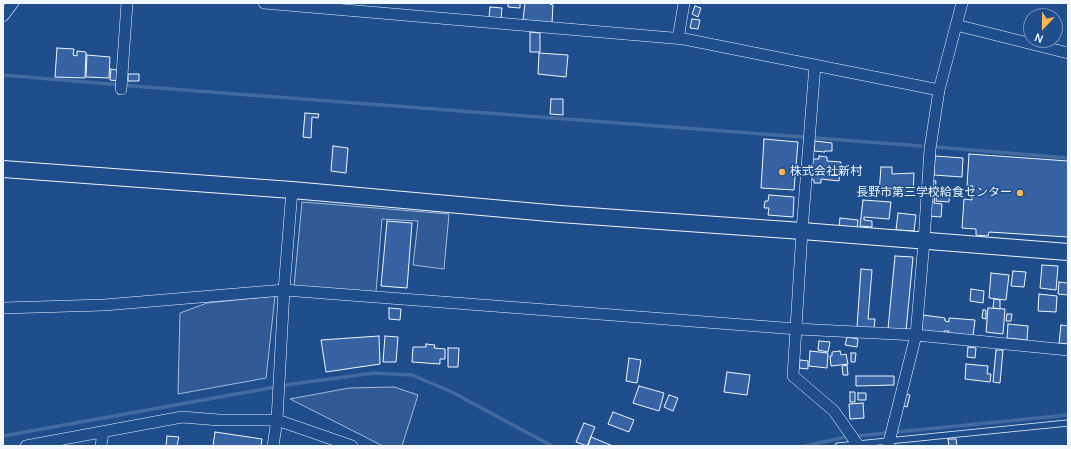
<!DOCTYPE html>
<meta charset="utf-8">
<style>
body{margin:0}
#map{position:relative;width:1071px;height:449px;overflow:hidden;background:#1f4e8c;font-family:Manrope,sans-serif}
canvas{display:block}
.frame{position:absolute;inset:0;border:4px solid #f2f6ff;pointer-events:none}
.north{position:absolute;left:1023px;top:8px;width:40px;height:40px;box-sizing:border-box;background:#1f4e8c;border:1px solid #7391ba;border-radius:50%;rotate:202deg;font-size:11px;font-weight:700;line-height:16px;text-align:center;color:#f2f6ff}
.north::after{content:'';display:block;margin:auto;width:14px;height:18px;background:#ffb74d;clip-path:polygon(50% 0,100% 100%,50% 72%,0 100%)}
</style>
<div id="map">
<canvas width="1071" height="449"></canvas>
<div class="frame"></div>
<div class="north">N</div>
</div>
<script>
const g = document.querySelector('canvas').getContext('2d');
g.lineJoin = 'round';
function fillPath(path, color) { g.fillStyle = color; g.fill(path, 'evenodd'); }
const shape = rows => new Path2D(rows.map(r => 'M' + r).join(''));
function strokePath(path, color, width, dash) { g.strokeStyle = color; g.lineWidth = width; g.lineCap = dash ? 'butt' : 'round'; g.setLineDash(dash || []); g.stroke(path); }
function label(font, color, halo, rows, align = 'center') {
  g.font = font + ' Manrope,"Noto Sans JP",sans-serif'; g.lineWidth = 3; g.setLineDash([]); g.textBaseline = 'middle'; g.strokeStyle = halo; g.fillStyle = color; for (const [text, x, y, turn = 0] of rows) {
    g.save(); g.translate(x, y); g.rotate((+turn || 0) * Math.PI / 180); g.textAlign = isNaN(turn) ? turn : align; if (halo) g.strokeText(text, 0, 0); g.fillText(text, 0, 0); g.restore();
  }
}
const built = shape([
 [302,202,449,214,444,269,413,265,418,221,382,219,376,292,294,287,302,202],
 [275,296,266,378,178,394,180,313,207,303,275,296],
 [394,387,418,395,402,446,383,446,290,399,349,388,394,387]
]);
const stream = shape([
 [3,75,145,87,921,146],
 [936,147,1068,158],
 [3,436,292,384,374,373,412,375,450,391,552,446],
 [805,446,846,437,1068,415]
]);
const building = shape([
 [508,3,520,3,520,8,508,7,508,3],
 [525,3,550,3,550,4,553,5,552,23,523,20,525,3],
 [695,6,701,8,698,17,692,14,695,6],
 [490,7,502,8,501,19,489,18,490,7],
 [692,19,700,20,698,29,690,28,692,19],
 [530,32,540,33,540,52,530,52,530,32],
 [57,48,74,49,73,55,77,56,77,51,86,52,85,78,55,77,57,48],
 [539,53,568,55,566,77,538,74,539,53],
 [87,55,110,57,109,78,86,77,87,55],
 [111,69,121,71,120,81,110,80,111,69],
 [128,74,139,74,139,81,128,81,128,74],
 [551,99,563,99,563,115,550,114,551,99],
 [305,113,319,114,318,118,312,117,311,138,303,137,305,113],
 [764,139,798,142,794,190,761,188,764,139],
 [815,141,832,143,832,151,825,151,825,152,814,151,815,141],
 [333,146,348,148,346,173,331,171,333,146],
 [969,154,1068,161,1068,237,989,232,988,236,976,235,976,229,962,228,964,199,972,200,973,186,967,186,969,154],
 [819,156,827,157,827,161,841,162,839,181,821,179,821,183,814,183,814,180,811,179,813,159,819,159,819,156],
 [935,156,963,158,962,177,934,175,935,156],
 [881,167,892,167,892,174,914,173,913,196,879,194,881,167],
 [931,180,936,181,934,203,942,204,941,217,929,216,931,180],
 [937,190,950,191,949,202,936,201,937,190],
 [769,195,794,197,793,217,768,215,769,208,764,208,765,201,768,201,769,195],
 [863,200,891,202,889,219,864,217,864,220,872,221,872,227,860,226,863,200],
 [898,213,916,215,914,231,896,230,898,213],
 [840,218,858,220,857,229,839,227,840,218],
 [387,221,412,223,407,288,381,286,387,221],
 [895,256,913,257,906,331,888,329,895,256],
 [1042,265,1058,266,1056,290,1040,288,1042,265],
 [861,269,872,270,868,319,875,319,874,328,857,327,861,269],
 [1013,271,1026,272,1024,287,1011,286,1013,271],
 [991,273,1009,275,1006,300,989,298,991,273],
 [1059,282,1068,283,1068,295,1058,294,1059,282],
 [971,289,984,291,983,303,970,301,971,289],
 [1039,294,1057,296,1056,312,1038,311,1039,294],
 [994,299,1000,300,1000,309,993,308,994,299],
 [389,308,401,309,400,320,389,319,389,308],
 [988,308,1005,309,1003,334,986,332,988,308],
 [983,310,986,310,986,319,982,318,983,310],
 [1007,314,1012,314,1011,321,1006,321,1007,314],
 [923,315,945,318,945,321,949,322,949,318,975,320,973,336,948,333,949,331,944,331,944,333,921,331,923,315],
 [1008,324,1028,326,1027,340,1007,338,1008,324],
 [1061,325,1068,326,1068,344,1059,343,1061,325],
 [379,336,380,364,326,372,321,340,379,336],
 [385,336,398,337,396,362,383,362,385,336],
 [847,337,858,339,857,347,845,345,847,337],
 [819,341,830,342,828,352,818,350,819,341],
 [426,344,435,345,434,348,445,349,445,359,440,359,440,364,412,362,413,347,426,347,426,344],
 [968,347,976,348,975,358,967,357,968,347],
 [448,348,459,348,458,367,448,367,448,348],
 [996,350,1003,350,1000,383,993,382,996,350],
 [810,351,828,353,827,368,809,366,810,351],
 [840,351,841,355,846,354,848,364,831,366,830,356,832,356,832,352,840,351],
 [851,353,856,353,855,362,851,362,851,353],
 [629,358,641,360,637,383,626,381,629,358],
 [800,360,808,361,808,369,799,368,800,360],
 [966,364,988,366,987,374,991,374,990,382,965,379,966,364],
 [847,365,848,375,843,375,842,366,847,365],
 [727,372,750,375,747,395,724,392,727,372],
 [856,376,894,376,894,385,856,386,856,376],
 [639,386,664,393,659,411,633,403,639,386],
 [850,392,855,392,855,402,850,402,850,392],
 [858,393,866,393,866,400,858,400,858,393],
 [906,394,910,395,907,407,903,406,906,394],
 [669,395,678,398,673,411,664,407,669,395],
 [863,403,864,418,850,419,849,404,863,403],
 [613,412,634,420,629,432,608,424,613,412],
 [584,423,595,427,587,446,576,442,584,423],
 [215,432,262,439,261,446,213,446,215,432],
 [167,436,179,437,177,446,166,446,167,436],
 [591,437,613,446,588,446,591,437],
 [948,439,956,439,957,446,949,446,948,439]
]);
const lane = shape([
 [838,446,1068,423]
]);
const street = shape([
 [264,3,684,39,939,90],
 [3,16,13,3],
 [956,25,1068,53],
 [678,39,684,3],
 [815,65,802,231,793,376,834,411,855,441,859,446],
 [121,89,127,3],
 [3,308,104,305,284,290,797,329,916,335,1068,350],
 [26,446,182,417,219,420,277,420,352,446],
 [101,446,103,432],
 [273,446,277,420,284,290,292,190],
 [888,446,916,335,924,241,930,149,939,90,962,3]
]);
const secondary = shape([
 [3,169,292,190,560,214,802,231,1068,252]
]);
const markers = [
 [782,172,4,"#ffb74d"],
 [1020,193,4,"#ffb74d"]
];
const poiNames = [
 ["株式会社新村",790,172],
 ["長野市第三学校給食センター",1012,193,"right"]
];
fillPath(built, '#305b95');
strokePath(built, '#a8bbd7', 1);
strokePath(stream, '#446ba0', 3.5);
fillPath(building, '#3563a3');
strokePath(building, '#f2f6ff', 1);
strokePath(lane, '#f2f6ff', 7);
strokePath(street, '#f2f6ff', 12);
strokePath(secondary, '#f2f6ff', 18);
strokePath(lane, '#1f4e8c', 5.5);
strokePath(street, '#1f4e8c', 11);
strokePath(secondary, '#1f4e8c', 16);
for (const [x, y, r, color] of markers) { const dot = new Path2D(); dot.arc(x, y, r, 0, 2 * Math.PI); g.fillStyle = color; g.fill(dot); strokePath(dot, '#1f4e8c', 1.5); }
label('12px', '#f2f6ff', '#1f4e8c', poiNames, 'left');
</script>
